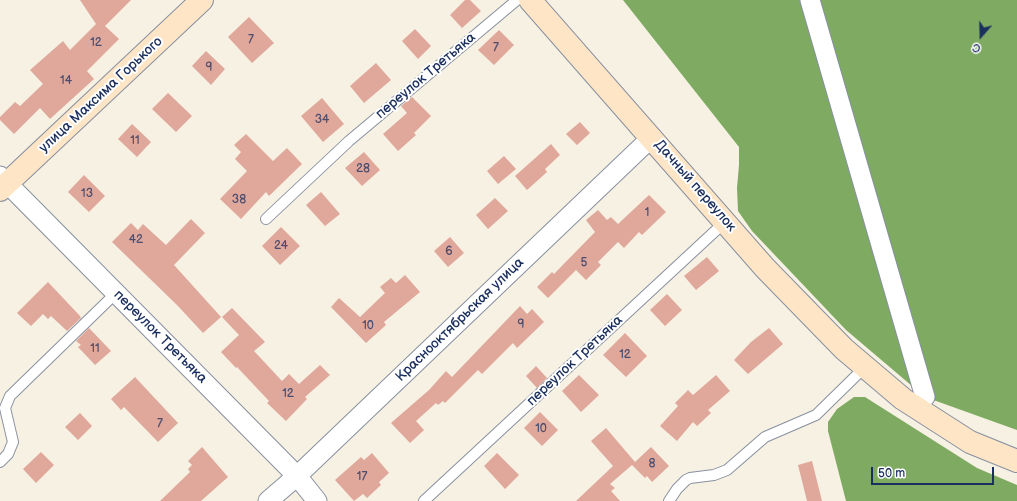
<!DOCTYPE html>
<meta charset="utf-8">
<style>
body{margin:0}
#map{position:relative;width:1017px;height:501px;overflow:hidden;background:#f6f1e2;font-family:"Balsamiq Sans",sans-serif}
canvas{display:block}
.north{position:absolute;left:961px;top:16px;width:40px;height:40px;-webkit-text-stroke:3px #fff;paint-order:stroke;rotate:200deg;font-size:11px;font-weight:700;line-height:16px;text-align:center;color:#1b2f5e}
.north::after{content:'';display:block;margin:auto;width:14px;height:18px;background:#1b2f5e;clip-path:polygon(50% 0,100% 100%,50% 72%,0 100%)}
.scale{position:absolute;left:871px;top:467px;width:123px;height:18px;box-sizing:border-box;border:2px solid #1b2f5e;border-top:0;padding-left:5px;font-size:12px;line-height:14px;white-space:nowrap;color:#1b2f5e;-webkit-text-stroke:3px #fff;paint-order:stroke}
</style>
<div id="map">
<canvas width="1017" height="501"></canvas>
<div class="north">С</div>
<div class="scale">50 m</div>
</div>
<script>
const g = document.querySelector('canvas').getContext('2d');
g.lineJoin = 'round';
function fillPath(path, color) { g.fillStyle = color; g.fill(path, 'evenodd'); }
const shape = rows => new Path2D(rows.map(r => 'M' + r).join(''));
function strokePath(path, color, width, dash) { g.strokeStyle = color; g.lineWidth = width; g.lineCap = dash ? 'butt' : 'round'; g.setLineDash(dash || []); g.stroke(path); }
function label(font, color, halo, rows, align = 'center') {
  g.font = font + ' "Balsamiq Sans",sans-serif'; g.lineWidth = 4; g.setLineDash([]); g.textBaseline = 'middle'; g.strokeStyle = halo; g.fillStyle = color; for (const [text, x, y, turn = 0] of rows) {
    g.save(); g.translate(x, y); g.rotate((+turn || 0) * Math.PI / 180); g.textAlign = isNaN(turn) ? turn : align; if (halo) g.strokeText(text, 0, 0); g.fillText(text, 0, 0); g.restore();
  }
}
const forest = shape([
 [623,0,1017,0,1017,430,925,397,846,330,752,231,738,211,737,188,739,165,739,147],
 [854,397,865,397,977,468,1017,485,1017,501,846,501,828,431,828,422,837,409]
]);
const building = shape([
 [80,0,131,0,105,26,119,39,87,71,94,79,50,119,40,108,14,134,0,120,0,117,15,102,20,106,43,84,30,70,63,41,70,50,96,24],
 [465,0,470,0,481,11,462,28,450,15],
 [249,17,274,43,252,63,228,37],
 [415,29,431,46,418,59,402,41],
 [499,30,514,45,494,65,478,50],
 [206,51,225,69,211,85,192,66],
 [376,63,391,80,364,103,350,86],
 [168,93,192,116,176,132,152,109],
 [412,97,431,116,414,133,416,135,398,151,383,134,407,113,401,106],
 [322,98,344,124,323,142,301,116],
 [580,122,590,133,577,145,566,134],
 [132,124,151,142,137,157,118,139],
 [246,134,273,161,287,148,302,164,269,196,266,192,241,219,220,199,247,171,235,159,241,152,234,145],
 [551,144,560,155,545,169,547,172,527,190,515,176],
 [364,152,380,170,362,186,345,168],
 [504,156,516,169,498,184,487,171],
 [84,175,105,196,89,212,68,192],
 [321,192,340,214,325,226,306,205],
 [649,195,666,212,642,235,639,232,624,248,618,242,598,262,601,265,586,280,576,270,548,298,537,287,552,272,554,274,595,232,586,220,598,210,607,220,611,217,618,224],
 [495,198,508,211,488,229,476,215],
 [191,219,205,233,174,265,221,317,203,333,177,305,112,242,131,223,138,230,143,224,166,245],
 [281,227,300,246,280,265,262,246],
 [450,237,464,253,448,267,434,251],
 [707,257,719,271,696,290,684,276],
 [405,275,420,292,384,322,386,325,366,343,331,307,339,298,360,317,385,293,380,287,391,278,396,283],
 [48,282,80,316,81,318,67,331,51,316,48,319,43,314,31,326,17,313],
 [667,294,682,310,665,326,650,310],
 [520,306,527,314,532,309,544,322,517,348,513,343,482,374,478,370,445,403,443,401,438,405,436,403,416,421,424,430,410,443,391,423,429,390,446,371,452,377],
 [232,308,265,342,254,351,282,381,289,374,299,384,320,365,330,375,305,397,307,399,286,421,267,403,269,401,237,367,236,368,221,352,239,335,222,317],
 [89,328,111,351,95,365,78,347,81,345,76,341],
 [769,328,783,344,748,374,734,360,751,342],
 [625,333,647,356,626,377,603,355],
 [536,366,547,378,537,388,526,376],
 [579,375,599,395,581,412,562,391],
 [716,375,730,391,708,410,711,413,697,426,693,422,677,441,660,426,678,406,675,403,688,390,693,395],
 [135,377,178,423,158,442,124,407,121,410,111,399],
 [540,412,558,430,542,446,524,428],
 [80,413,92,426,78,440,65,427],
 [606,428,635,462,651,447,669,466,652,482,647,476,645,478,632,465,610,484,615,488,611,491,620,501,576,501,613,466,591,441],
 [202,447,228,477,201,501,160,501,190,472,188,469,192,465,188,461],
 [41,452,54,465,36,483,23,469],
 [372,453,389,473,379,482,381,485,367,498,363,494,354,501,335,480,361,457,364,460],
 [497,453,519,475,505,489,484,466],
 [812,461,822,501,807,501,798,465]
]);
const service = shape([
 [266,219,349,141,517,0],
 [0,462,8,454,13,442,5,408,10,396,116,293],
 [424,501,726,221],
 [669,501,677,489,686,480,690,478,714,475,727,470,765,437,816,415,865,367]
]);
const minor = shape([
 [810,0,925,397],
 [0,176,297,476,317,501],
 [268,501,297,476,652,137]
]);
const secondary = shape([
 [530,0,765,268,844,349,903,399,970,442,1017,461],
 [0,190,202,0]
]);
const numberNames = [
 ["7",251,40],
 ["12",96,43],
 ["7",496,48],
 ["9",209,68],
 ["14",66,81],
 ["34",322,120],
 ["11",135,141],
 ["28",363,169],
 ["13",87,194],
 ["38",239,200],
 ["1",647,213],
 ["42",136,240],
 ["24",281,246],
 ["6",449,252],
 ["5",584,263],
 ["9",521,325],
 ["10",368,326],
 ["11",95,349],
 ["12",625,355],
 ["12",288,394],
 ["7",160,424],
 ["10",541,429],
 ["8",652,464],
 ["17",362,477]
];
const streetNames = [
 ["переулок Третьяка",426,76,-40],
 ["улица Максима Горького",101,95,-43],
 ["Дачный переулок",695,186,49],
 ["Краснооктябрьская улица",460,320,-44],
 ["переулок Третьяка",160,337,45],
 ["переулок Третьяка",575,361,-43]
];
fillPath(forest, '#7eaa62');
fillPath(building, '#e0a79b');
strokePath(service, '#8890a0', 12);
strokePath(minor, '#8890a0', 21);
strokePath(secondary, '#8890a0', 24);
strokePath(service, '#fff', 10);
strokePath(minor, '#fff', 19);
strokePath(secondary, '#fde5c5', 22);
label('12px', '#4c4d6d', null, numberNames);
label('14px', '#1b2f5e', '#fff', streetNames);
</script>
